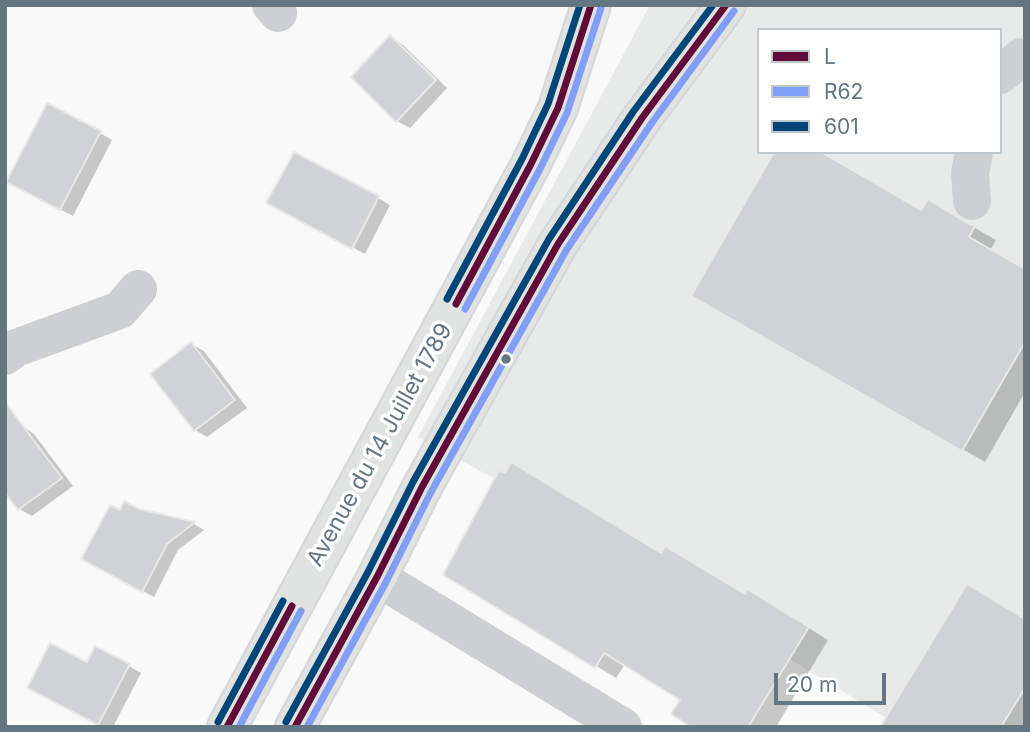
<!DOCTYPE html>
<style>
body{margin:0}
#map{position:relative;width:1030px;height:732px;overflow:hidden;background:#f9f9f9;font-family:Inter,sans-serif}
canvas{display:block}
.frame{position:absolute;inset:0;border:7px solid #657683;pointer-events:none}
.legend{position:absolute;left:757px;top:28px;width:245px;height:126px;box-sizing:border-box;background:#fff;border:2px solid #c1c8cd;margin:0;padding:9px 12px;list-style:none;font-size:21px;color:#657683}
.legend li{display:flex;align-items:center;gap:14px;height:35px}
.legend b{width:35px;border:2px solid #c1c8cd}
.scale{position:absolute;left:774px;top:673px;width:112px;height:32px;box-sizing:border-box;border:4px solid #657683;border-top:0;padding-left:9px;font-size:21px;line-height:24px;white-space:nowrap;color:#657683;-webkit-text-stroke:5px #fff;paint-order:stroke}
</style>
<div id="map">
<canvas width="1030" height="732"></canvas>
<div class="frame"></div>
<ul class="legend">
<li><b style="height:9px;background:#610b38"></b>L</li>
<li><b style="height:9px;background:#819ff7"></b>R62</li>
<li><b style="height:9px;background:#004677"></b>601</li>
</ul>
<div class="scale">20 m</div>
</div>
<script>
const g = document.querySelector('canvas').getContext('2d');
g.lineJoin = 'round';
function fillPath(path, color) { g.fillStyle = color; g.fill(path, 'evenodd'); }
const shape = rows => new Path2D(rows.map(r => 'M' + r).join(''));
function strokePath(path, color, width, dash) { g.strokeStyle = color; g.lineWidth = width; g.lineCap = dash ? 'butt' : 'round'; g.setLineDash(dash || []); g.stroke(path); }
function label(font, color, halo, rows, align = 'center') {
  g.font = font + ' Inter,sans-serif'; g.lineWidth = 7; g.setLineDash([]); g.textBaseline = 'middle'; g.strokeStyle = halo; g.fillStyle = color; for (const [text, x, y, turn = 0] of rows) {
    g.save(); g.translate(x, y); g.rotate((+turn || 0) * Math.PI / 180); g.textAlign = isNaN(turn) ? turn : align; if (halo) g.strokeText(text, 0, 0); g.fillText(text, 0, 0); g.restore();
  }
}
const built = shape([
 [650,5,1025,5,1025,727,901,727,495,479,418,437],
 [759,30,1000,30,1000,152,759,152]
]);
const shadow = shape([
 [391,37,403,45,447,88,410,128,397,121,353,77],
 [100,133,112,140,73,216,20,189],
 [378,198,390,205,365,254,281,209],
 [922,212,975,228,996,240,990,251,1025,271,1025,392,985,462,694,295],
 [191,344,204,351,247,408,207,437,195,430],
 [22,426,34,434,73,486,32,516,19,509],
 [139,511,194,524,204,530,178,550,154,597,95,565,120,512],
 [660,554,746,596,768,603,828,640,776,727,695,727,682,699,625,664,616,678,445,574],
 [1025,620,1024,727,892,727],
 [88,664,129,666,141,673,113,727,103,727,41,694]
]);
const building = shape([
 [390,35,436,80,396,122,351,77,390,35],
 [47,103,101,131,60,210,6,182,47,103],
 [294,152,379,196,352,249,266,203,294,152],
 [774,152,821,152,921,210,928,199,962,220,975,226,969,237,1025,269,1025,342,962,451,691,296,774,152],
 [191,342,235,400,194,431,150,374,191,342],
 [5,402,62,478,18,510,5,493,5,402],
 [511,462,661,553,665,546,745,594,747,589,809,627,748,727,691,727,671,714,680,700,604,653,595,668,443,575,499,470,505,473,511,462],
 [124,501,139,509,195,522,167,544,142,592,81,559,110,505,120,510,124,501],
 [967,584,1025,619,1025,688,1001,727,880,727,967,584],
 [50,643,87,662,95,646,130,664,98,725,27,688,50,643]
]);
const minor = shape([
 [271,5,278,13],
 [1000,75,1022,57,1025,57],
 [972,201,970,173,974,152],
 [5,356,16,348,120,310,138,289],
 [377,577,623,727]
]);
const major = shape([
 [227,727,531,164,558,108,591,5],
 [295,727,377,577,422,487,558,244,642,118,726,5]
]);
const bus1 = shape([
 [456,304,531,164,558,108,591,5],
 [227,727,292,606],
 [295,727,377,577,422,487,558,244,642,118,726,5]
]);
const bus2 = shape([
 [465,309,540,169,567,113,601,8],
 [239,727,301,611],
 [307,727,386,582,431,492,567,249,651,124,734,11]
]);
const bus3 = shape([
 [447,299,522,159,548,104,580,5],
 [218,722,283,601],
 [286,722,368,572,413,482,549,239,633,112,713,5]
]);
const markers = [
 [506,359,6,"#657683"]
];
const streetNames = [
 ["Avenue du 14 Juillet 1789",380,445,-61]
];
fillPath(built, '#e8e9e9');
fillPath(shadow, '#0003');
fillPath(building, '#d0d2d3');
strokePath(building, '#e8e8e8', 2);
strokePath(major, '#d5d6d7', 42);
strokePath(minor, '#cecfd0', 38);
strokePath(major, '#e1e2e2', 38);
strokePath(bus1, '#610b38', 7);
strokePath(bus2, '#819ff7', 7);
strokePath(bus3, '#004677', 7);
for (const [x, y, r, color] of markers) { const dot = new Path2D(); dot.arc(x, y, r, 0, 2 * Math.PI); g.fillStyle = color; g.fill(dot); strokePath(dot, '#fff', 2.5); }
label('23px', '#657683', '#fff', streetNames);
</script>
